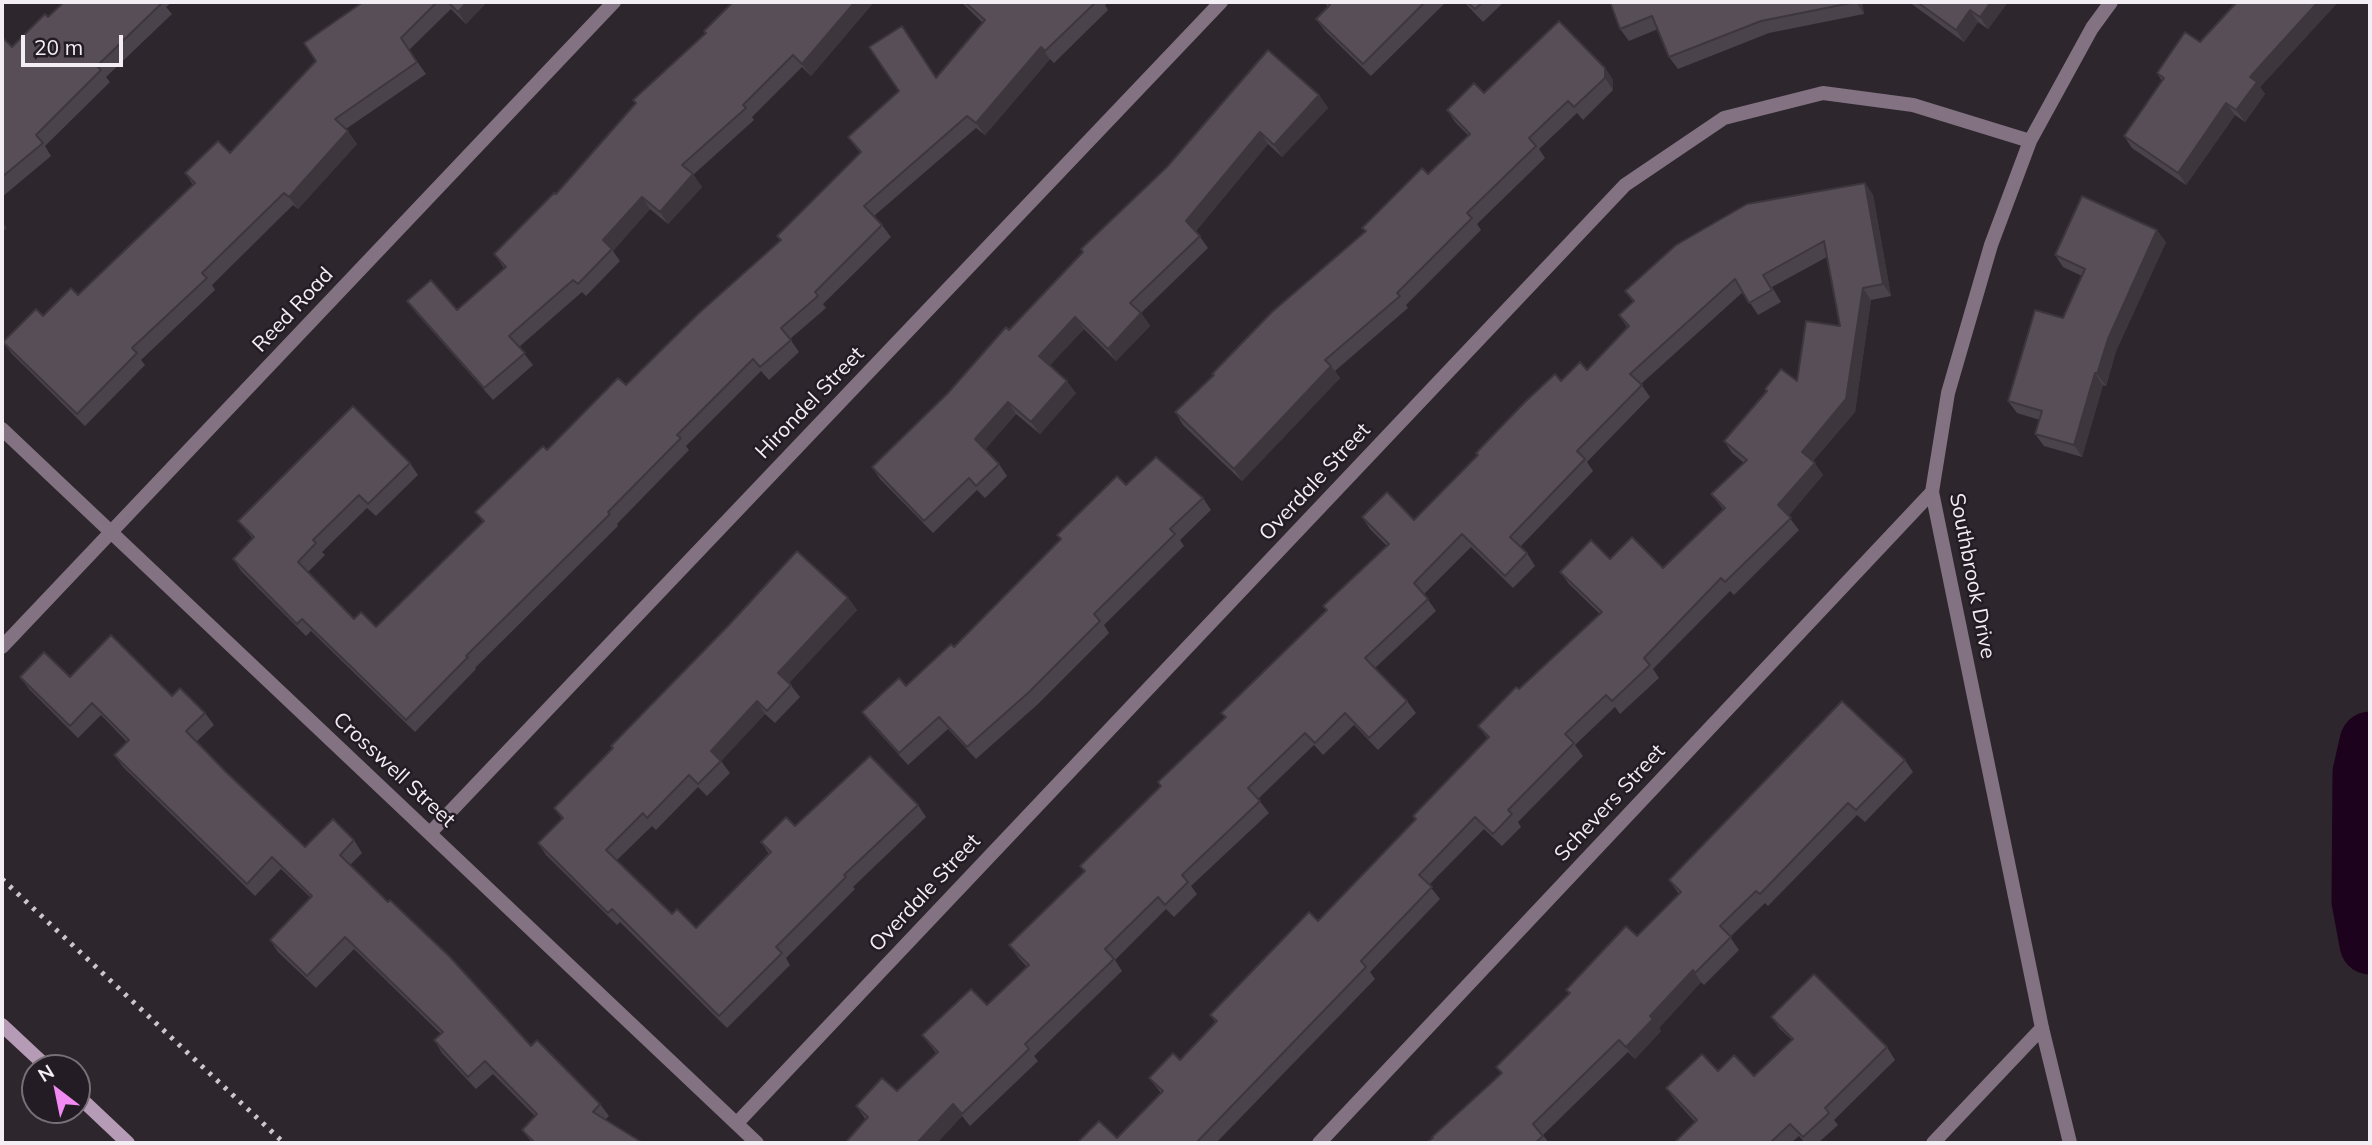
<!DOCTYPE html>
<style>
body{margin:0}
#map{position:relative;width:2372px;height:1145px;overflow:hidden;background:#2d262d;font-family:Mulish,sans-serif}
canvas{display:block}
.frame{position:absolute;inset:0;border:4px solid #f3eef3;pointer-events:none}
.north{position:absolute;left:21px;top:1054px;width:70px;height:70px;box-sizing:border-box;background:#241c24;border:2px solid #777077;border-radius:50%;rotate:328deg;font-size:19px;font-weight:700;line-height:28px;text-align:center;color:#f3eef3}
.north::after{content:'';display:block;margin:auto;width:24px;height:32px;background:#f28af3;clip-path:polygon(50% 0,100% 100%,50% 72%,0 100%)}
.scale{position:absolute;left:21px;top:35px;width:102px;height:32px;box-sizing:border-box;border:4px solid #f3eef3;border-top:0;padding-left:9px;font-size:21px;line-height:24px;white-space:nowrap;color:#f3eef3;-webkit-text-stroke:5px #241c24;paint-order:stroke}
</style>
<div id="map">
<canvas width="2372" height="1145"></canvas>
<div class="frame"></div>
<div class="north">N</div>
<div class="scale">20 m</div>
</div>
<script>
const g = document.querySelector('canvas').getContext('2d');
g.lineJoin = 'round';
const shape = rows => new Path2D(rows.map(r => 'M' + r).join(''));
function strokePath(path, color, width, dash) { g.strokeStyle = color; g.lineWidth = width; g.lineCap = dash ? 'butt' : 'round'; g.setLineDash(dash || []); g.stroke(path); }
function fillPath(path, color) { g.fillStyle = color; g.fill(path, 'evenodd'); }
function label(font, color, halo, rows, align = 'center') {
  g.font = font + ' Mulish,sans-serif'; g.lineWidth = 5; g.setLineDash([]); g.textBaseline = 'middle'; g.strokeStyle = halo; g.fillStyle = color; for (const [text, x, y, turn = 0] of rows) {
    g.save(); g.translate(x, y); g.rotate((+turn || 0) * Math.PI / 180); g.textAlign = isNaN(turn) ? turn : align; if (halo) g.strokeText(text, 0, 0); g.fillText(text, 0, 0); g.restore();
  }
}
const river = shape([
 [2370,742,2363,773,2362,901,2370,944]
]);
const minor = shape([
 [2,429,757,1143],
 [2,647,614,2],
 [430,833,1221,2],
 [737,1123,1625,185,1724,118,1823,93,1913,105,2030,141],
 [1319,1143,1932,492],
 [1933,1143,2042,1028],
 [2070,1143,2042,1028,1932,492,1948,393,1991,245,2030,141,2092,28,2111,2]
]);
const secondary = shape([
 [2,1025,48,1068],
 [77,1095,128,1143]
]);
const rail = shape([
 [2,879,284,1143]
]);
const wall = shape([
 [64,2,172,2,166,7,172,14,106,77,110,82,45,146,51,156,2,197,2,37,12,47,48,17],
 [363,2,487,2,466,24,451,9,409,50,426,74,346,129,357,144,298,209,293,205,212,285,215,290,141,360,145,365,85,426,12,354,3,342,78,295,193,185,185,173,230,153,316,61],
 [733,2,874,2,811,76,802,67,752,117,754,120,693,175,702,187,668,224,650,209,613,251,620,261,586,296,582,292,519,347,533,365,493,400,416,313,407,301,457,310,504,268,494,254,556,194,706,34,704,31],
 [961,2,1108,2,1105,5,1108,10,1054,63,1050,59,985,135,976,128,874,216,882,225,891,237,823,304,826,308,790,339,799,352,769,380,761,371,686,446,689,450,617,524,618,526,475,668,476,669,415,732,311,631,306,636,241,571,233,559,253,539,238,521,410,463,418,475,376,516,367,508,322,552,325,555,308,572,354,619,376,627,483,522,475,512,547,450,626,385,780,241,777,236,860,153,848,137,936,77,983,23],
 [1324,2,1446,2,1371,76,1325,31,1316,19,1328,7],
 [1464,2,1504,2,1483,22],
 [1610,2,1862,2,1864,14,1769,33,1678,69,1669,57,1658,29,1629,41,1620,29],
 [1909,2,2008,2,1988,29,1978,22,1964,42],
 [2233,2,2338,2,2260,87,2265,94,2245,122,2235,115,2186,185,2132,148,2124,136,2162,81,2157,73,2200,42,2235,4],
 [1605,68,1613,80,1613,90,1583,120,1577,113,1539,149,1545,158,1477,224,1481,230,1406,305,1408,308,1335,371,1340,378,1242,481,1183,425,1175,412,1365,232,1362,228,1428,174,1468,135,1455,122,1447,110,1484,93],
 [1319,95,1328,108,1282,157,1268,144,1196,231,1208,248,1141,313,1150,326,1116,361,1084,329,1050,365,1076,393,1040,434,1016,414,985,449,999,464,1007,476,985,498,977,490,933,533,880,479,872,467,948,393,1083,252],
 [1865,183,1873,195,1891,296,1871,300,1855,412,1813,461,1823,475,1788,516,1799,530,1734,595,1730,591,1653,669,1659,678,1620,714,1615,707,1575,745,1583,756,1518,822,1521,827,1502,846,1484,829,1429,885,1440,899,1370,972,1375,979,1216,1143,1077,1143,1117,1138,1161,1093,1149,1078,1180,1060,1216,1023,1210,1015,1318,921,1415,820,1413,816,1488,739,1478,726,1600,614,1569,584,1560,572,1610,559,1663,568,1723,509,1711,494,1744,463,1732,453,1724,441,1766,391,1765,389,1797,381,1840,326,1827,257,1772,287,1781,302,1758,315,1743,292,1641,384,1650,397,1587,462,1593,471,1520,547,1527,553,1535,566,1513,588,1471,547,1424,594,1436,611,1375,668,1407,701,1416,713,1378,750,1354,725,1323,755,1314,745,1258,799,1269,813,1191,886,1197,894,1174,917,1166,909,1115,960,1122,971,1034,1056,1038,1061,970,1126,962,1116,937,1143,845,1143,866,1120,856,1106,897,1091,936,1053,922,1035,987,1005,1027,967,1018,957,1009,945,1084,872,1080,866,1160,786,1158,782,1225,718,1221,713,1327,610,1323,606,1387,546,1370,529,1362,517,1414,520,1561,381,1587,370,1627,327,1619,315,1633,302,1625,291],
 [2166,242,2116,351,2106,386,2103,385,2082,457,2044,446,2035,434,2040,420,2017,413,2008,401,2063,318,2082,276,2063,267,2055,255],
 [1126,485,1203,498,1211,510,1180,540,1184,546,1104,625,1109,633,1037,705,976,759,948,729,908,765,871,724,862,712,906,686,954,647,1061,540,1057,535],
 [848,598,857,610,789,683,800,697,775,723,765,714,721,761,730,773,707,796,698,787,656,830,652,826,617,860,672,914,696,928,769,854,761,842,795,826,918,805,926,817,853,887,855,889,786,958,790,965,727,1028,620,922,617,925,546,855,538,843,562,819,554,808],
 [20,677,70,677,172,696,205,713,214,725,196,742,227,773,305,847,354,840,362,853,350,865,531,1046,600,1104,609,1116,605,1120,643,1143,532,1143,522,1130,535,1116,493,1074,476,1089,442,1053,434,1040,441,1034,354,949,316,988,278,952,270,940,311,898,281,869,255,896,123,767,114,755,127,742,101,715,78,738,29,689],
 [1905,760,1913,772,1865,822,1857,815,1768,906,1765,903,1730,937,1739,950,1704,985,1701,982,1659,1028,1661,1031,1635,1059,1628,1052,1543,1135,1549,1143,1426,1143,1501,1074,1496,1067,1569,994,1566,990,1637,936,1679,894,1669,880],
 [1771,1017,1887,1047,1895,1060,1834,1120,1838,1125,1818,1143,1805,1143,1799,1136,1791,1143,1674,1143,1695,1122,1675,1100,1666,1088,1718,1071,1754,1076,1792,1040,1780,1029]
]);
const shadedWall = shape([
 [467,2,487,2,466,24,458,12],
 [855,2,874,2,811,76,802,64],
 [1855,2,1862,2,1864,14,1856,2],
 [1991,2,2008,2,1988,29,1980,17],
 [2318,2,2338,2,2260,87,2265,94,2245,122,2236,110,2250,77],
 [1970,10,1978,22,1964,42,1956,30],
 [1041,47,1050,59,985,135,976,123],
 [1605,68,1613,80,1613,90,1605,78],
 [1319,95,1328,108,1282,157,1274,145],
 [2226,103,2235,115,2186,185,2178,173],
 [348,131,357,144,298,209,289,197],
 [1260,132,1268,144,1194,233,1186,221],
 [693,174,702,187,668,224,660,212],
 [1865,183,1873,195,1891,296,1883,284],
 [642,197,650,209,613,251,603,240],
 [2,221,7,228,2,233],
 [2157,230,2166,242,2116,351,2106,386,2097,374,2108,339],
 [1863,288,1871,300,1855,412,1810,464,1802,452],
 [1141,313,1150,326,1116,361,1108,349],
 [1075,317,1084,329,1047,368,1039,356],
 [1331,366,1340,378,1242,481,1234,469],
 [2095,373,2103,385,2082,457,2074,445],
 [1067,381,1076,393,1040,434,1031,422],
 [1008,402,1016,414,984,451,975,439],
 [1815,463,1823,475,1787,518,1778,505],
 [848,598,857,610,787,685,778,673],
 [757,701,765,714,719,763,711,751],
 [1693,970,1701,982,1659,1028,1661,1031,1635,1059,1626,1047,1650,1016],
 [953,1104,962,1116,937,1143,917,1143]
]);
const building = shape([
 [64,2,163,2,97,66,101,70,36,135,43,143,2,177,2,37,12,47,45,14,48,17,64,2],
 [363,2,437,2,401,38,417,62,335,119,348,131,289,197,284,193,202,273,207,278,132,348,137,353,77,414,3,342,36,309,43,316,71,288,78,295,195,183,185,173,218,141,230,153,316,61,304,43,363,2],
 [448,2,467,2,458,12,448,2],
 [733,2,855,2,802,64,793,55,743,105,746,108,682,165,693,174,660,212,642,197,603,240,612,249,578,284,573,280,509,336,525,353,484,388,407,301,431,280,457,310,506,267,494,254,554,193,556,194,636,103,633,100,706,33,704,31,733,2],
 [965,2,1096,2,1045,51,1041,47,976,123,967,116,864,206,882,225,815,292,818,296,781,328,791,340,760,367,753,359,677,435,681,438,608,512,610,514,466,656,468,657,406,720,302,619,297,624,233,559,254,537,238,521,353,406,410,463,368,504,359,495,313,540,316,543,298,562,354,619,361,612,376,627,484,521,475,512,543,446,547,450,618,378,626,385,698,314,781,240,777,236,861,152,848,137,899,91,869,47,902,26,936,78,985,20,965,2],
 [1326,2,1425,2,1363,64,1316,19,1330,5,1326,2],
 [1467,2,1483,2,1475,9,1467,2],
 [1610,2,1856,2,1761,21,1669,57,1652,16,1620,29,1610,2],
 [1917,2,1991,2,1980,17,1970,10,1956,30,1917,2],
 [2237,2,2318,2,2250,77,2257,82,2236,110,2226,103,2178,173,2124,136,2164,78,2157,73,2185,32,2200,42,2237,2],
 [1559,21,1605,68,1605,78,1574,107,1568,101,1529,138,1536,146,1467,213,1472,218,1397,293,1400,296,1325,360,1331,366,1234,469,1175,412,1214,375,1212,374,1272,312,1366,231,1362,228,1422,168,1428,174,1470,134,1447,110,1474,83,1484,93,1559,21],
 [1268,50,1319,95,1274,145,1260,132,1186,221,1200,236,1130,303,1141,313,1108,349,1075,317,1039,356,1067,381,1031,422,1008,402,975,439,999,464,976,486,969,478,924,521,872,467,948,393,1006,327,1009,330,1083,252,1081,249,1167,167,1268,50],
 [1865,183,1883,284,1863,288,1846,399,1802,452,1815,463,1778,505,1791,518,1725,582,1721,578,1644,658,1650,665,1612,701,1606,695,1565,734,1574,743,1508,810,1512,814,1493,834,1475,817,1419,875,1432,887,1361,961,1366,967,1196,1143,1077,1143,1099,1121,1117,1138,1163,1091,1149,1078,1173,1053,1180,1060,1217,1021,1210,1015,1309,912,1318,921,1416,819,1413,816,1489,737,1478,726,1516,687,1519,689,1602,612,1560,572,1591,540,1610,559,1632,537,1663,568,1725,508,1711,494,1747,460,1724,441,1767,391,1765,389,1781,369,1797,381,1806,321,1840,326,1824,241,1763,275,1772,290,1749,303,1735,279,1630,374,1642,385,1577,451,1585,459,1510,537,1527,553,1505,576,1462,534,1414,583,1428,599,1365,658,1407,701,1369,738,1345,713,1315,743,1305,733,1248,788,1260,801,1182,875,1188,882,1165,905,1158,897,1105,949,1114,959,1025,1044,1029,1049,962,1114,953,1104,917,1143,845,1143,868,1117,856,1106,882,1078,897,1091,938,1052,922,1035,971,989,987,1005,1029,965,1009,945,1085,871,1080,866,1161,786,1158,782,1226,717,1221,713,1327,610,1323,606,1389,544,1362,517,1387,492,1414,520,1478,455,1476,453,1525,402,1555,374,1561,381,1580,362,1587,370,1629,326,1619,315,1634,301,1625,291,1676,245,1747,204,1865,183],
 [2082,196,2157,230,2108,339,2097,374,2095,373,2074,445,2035,434,2042,411,2008,401,2035,310,2063,318,2085,269,2055,255,2082,196],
 [1156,457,1203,498,1170,529,1175,534,1094,614,1100,621,1028,693,967,747,939,717,899,753,862,712,899,678,906,686,951,644,954,647,1061,539,1057,535,1117,476,1126,485,1156,457],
 [797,551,848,598,778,673,791,685,767,711,757,701,711,751,721,761,698,784,689,775,647,818,643,813,606,850,672,914,677,909,696,928,771,852,761,842,786,817,795,826,870,756,918,805,844,875,846,877,776,947,782,953,719,1016,612,909,608,913,538,843,563,818,554,808,613,748,611,746,728,626,797,551],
 [111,635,172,696,180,688,205,713,186,731,227,773,305,847,333,819,354,840,340,855,388,902,390,900,450,957,531,1046,537,1040,600,1104,593,1112,643,1143,535,1143,522,1130,537,1114,485,1061,468,1077,434,1040,443,1032,345,937,307,976,270,940,312,896,272,857,247,884,114,755,129,740,92,703,70,726,20,677,44,652,70,677,111,635],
 [1842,701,1905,760,1856,810,1848,803,1760,894,1756,891,1720,926,1731,937,1695,973,1693,970,1650,1016,1653,1019,1626,1047,1619,1040,1533,1124,1543,1136,1535,1143,1426,1143,1433,1138,1432,1137,1502,1073,1496,1067,1570,993,1566,990,1626,926,1637,936,1681,892,1669,880,1842,701],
 [1814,974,1887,1047,1825,1108,1829,1113,1803,1137,1790,1124,1770,1143,1674,1143,1697,1120,1666,1088,1702,1054,1718,1071,1734,1055,1754,1076,1793,1039,1771,1017,1814,974]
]);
const streetNames = [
 ["Reed Road",293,310,-47],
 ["Hirondel Street",810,403,-46],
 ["Overdale Street",1315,482,-47],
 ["Southbrook Drive",1972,576,79],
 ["Crosswell Street",394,770,43],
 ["Schevers Street",1610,803,-47],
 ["Overdale Street",925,893,-47]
];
strokePath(river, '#1c021d', 61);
strokePath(minor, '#827282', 14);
strokePath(secondary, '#b59bb5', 14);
strokePath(rail, '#ccc7cc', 5, [3.5, 7]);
fillPath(wall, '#4b434b');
fillPath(shadedWall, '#3d373d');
fillPath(building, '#574e57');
strokePath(building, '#3d373d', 2);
label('21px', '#f3eef3', '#241c24', streetNames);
</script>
